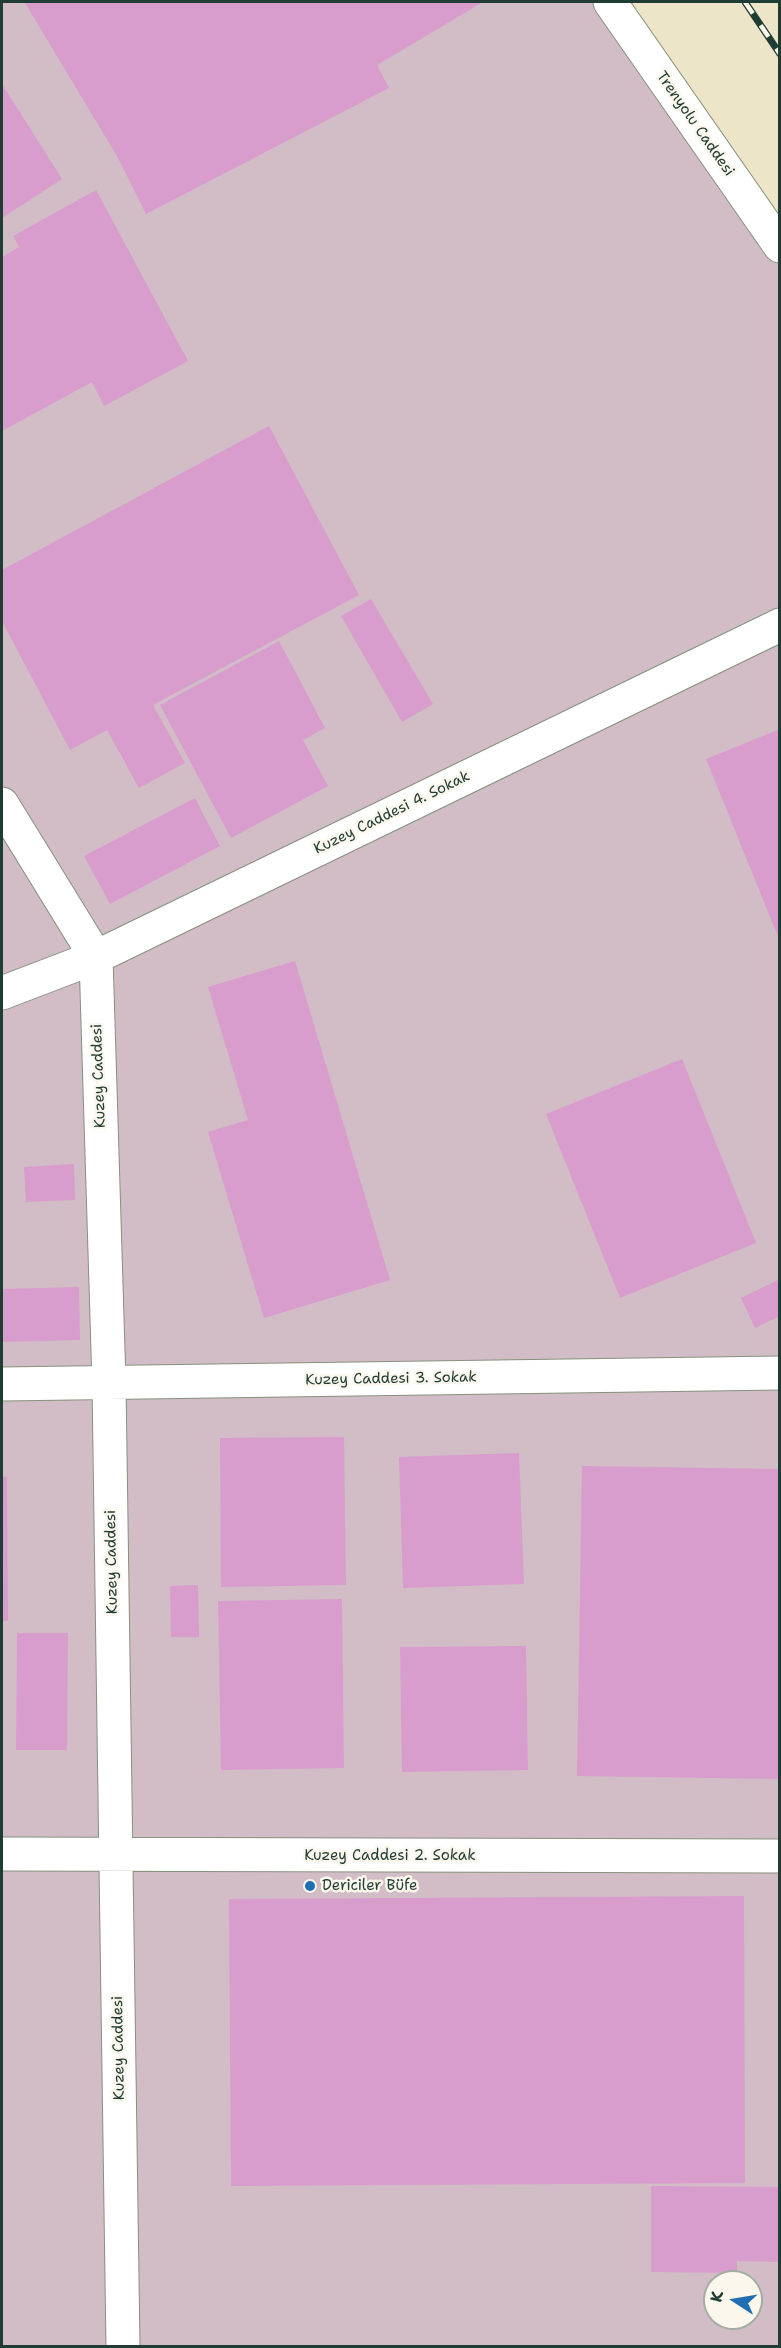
<!DOCTYPE html>
<meta charset="utf-8">
<style>
body{margin:0}
#map{position:relative;width:781px;height:2348px;overflow:hidden;background:#ece5c8;font-family:"Shantell Sans",sans-serif}
canvas{display:block}
.frame{position:absolute;inset:0;border:3px solid #1f3d34;pointer-events:none}
.north{position:absolute;left:703px;top:2270px;width:60px;height:60px;box-sizing:border-box;background:#fbf7ec;border:2px solid #a3ada2;border-radius:50%;rotate:282deg;font-size:16px;font-weight:700;line-height:24px;text-align:center;color:#1f3d34}
.north::after{content:'';display:block;margin:auto;width:21px;height:27px;background:#1f6fb2;clip-path:polygon(50% 0,100% 100%,50% 72%,0 100%)}
</style>
<div id="map">
<canvas width="781" height="2348"></canvas>
<div class="frame"></div>
<div class="north">K</div>
</div>
<script>
const g = document.querySelector('canvas').getContext('2d');
g.lineJoin = 'round';
function fillPath(path, color) { g.fillStyle = color; g.fill(path, 'evenodd'); }
const shape = rows => new Path2D(rows.map(r => 'M' + r).join(''));
function strokePath(path, color, width, dash) { g.strokeStyle = color; g.lineWidth = width; g.lineCap = dash ? 'butt' : 'round'; g.setLineDash(dash || []); g.stroke(path); }
function label(font, color, halo, rows, align = 'center') {
  g.font = font + ' "Shantell Sans",sans-serif'; g.lineWidth = 5; g.setLineDash([]); g.textBaseline = 'middle'; g.strokeStyle = halo; g.fillStyle = color; for (const [text, x, y, turn = 0] of rows) {
    g.save(); g.translate(x, y); g.rotate((+turn || 0) * Math.PI / 180); g.textAlign = isNaN(turn) ? turn : align; if (halo) g.strokeText(text, 0, 0); g.fillText(text, 0, 0); g.restore();
  }
}
const industrial = shape([
 [2,2,629,2,779,224,779,2346,2,2346],
 [715,2282,751,2282,751,2318,715,2318]
]);
const building = shape([
 [28,2,483,2,377,65,389,88,146,214,117,156,25,3],
 [2,84,62,179,2,218],
 [96,190,188,361,104,406,92,382,2,431,2,257,19,247,13,236],
 [269,426,359,595,153,705,185,763,139,788,107,730,70,750,2,621,2,570],
 [371,599,433,704,402,722,341,616],
 [279,641,325,728,303,740,328,786,231,838,160,705],
 [780,729,780,939,779,939,706,759],
 [195,798,220,846,110,904,84,856],
 [295,961,390,1280,264,1318,208,1132,248,1120,208,987],
 [682,1059,756,1243,620,1298,546,1114],
 [74,1164,75,1200,26,1202,24,1167],
 [778,1280,780,1316,755,1328,741,1298],
 [79,1287,80,1340,2,1342,2,1289],
 [344,1437,346,1585,221,1587,220,1438],
 [519,1453,524,1584,403,1588,399,1457],
 [582,1466,780,1469,780,1779,577,1776],
 [2,1477,7,1477,8,1621,2,1621],
 [198,1585,199,1637,171,1637,170,1586],
 [342,1599,344,1768,221,1770,218,1601],
 [17,1633,68,1633,67,1750,16,1750],
 [526,1646,528,1770,402,1772,400,1647],
 [744,1896,745,2183,231,2186,229,1899],
 [651,2186,780,2187,780,2262,737,2261,737,2273,651,2272]
]);
const minor = shape([
 [610,2,780,246],
 [2,804,96,957,109,1383,123,2346],
 [2,993,96,957,780,625],
 [2,1384,780,1373],
 [2,1854,780,1856]
]);
const rail = shape([
 [745,2,780,54]
]);
const markers = [
 [310,1886,6,"#1f6fb2"]
];
const streetNames = [
 ["Trenyolu Caddesi",695,124,55],
 ["Kuzey Caddesi 4. Sokak",392,813,-26],
 ["Kuzey Caddesi",99,1076,-92],
 ["Kuzey Caddesi 3. Sokak",391,1379,-1],
 ["Kuzey Caddesi",112,1562,-91],
 ["Kuzey Caddesi 2. Sokak",390,1856],
 ["Kuzey Caddesi",119,2048,-91]
];
const poiNames = [
 ["Dericiler Büfe",322,1886]
];
fillPath(industrial, '#d2bdc7');
fillPath(building, '#d89ccd');
strokePath(minor, '#86917e', 35);
strokePath(minor, '#fff', 33);
strokePath(rail, '#1f3d34', 7);
strokePath(rail, '#fbf7ec', 4.5, [14]);
for (const [x, y, r, color] of markers) { const dot = new Path2D(); dot.arc(x, y, r, 0, 2 * Math.PI); g.fillStyle = color; g.fill(dot); strokePath(dot, '#fbf7ec', 2); }
label('15px', '#1f3d34', '#fbf7ec', streetNames);
label('15px', '#1f3d34', '#fbf7ec', poiNames, 'left');
</script>
